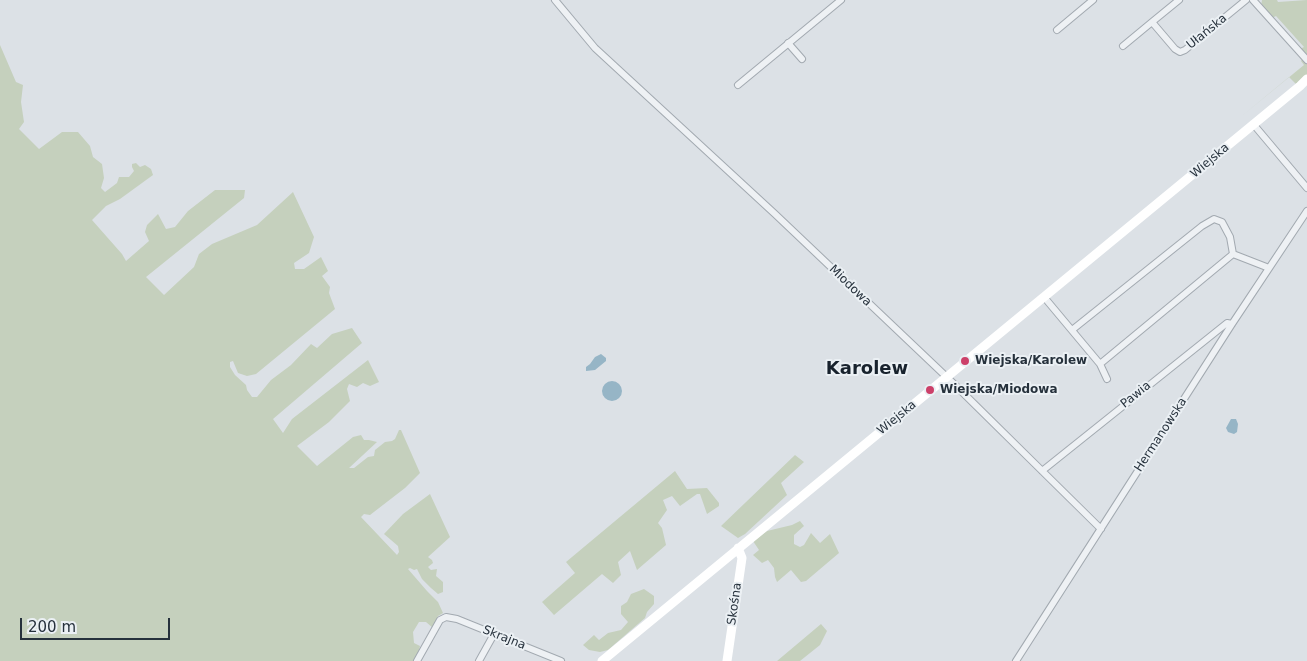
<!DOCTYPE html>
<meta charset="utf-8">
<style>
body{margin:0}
#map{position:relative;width:1307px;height:661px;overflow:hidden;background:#dce1e6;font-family:"DejaVu Sans",sans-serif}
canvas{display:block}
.scale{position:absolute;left:20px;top:618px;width:150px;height:22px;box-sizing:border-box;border:2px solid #26313c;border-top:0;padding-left:6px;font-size:15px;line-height:18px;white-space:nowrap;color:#26313c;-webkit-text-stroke:4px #ebf0f4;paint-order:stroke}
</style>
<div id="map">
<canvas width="1307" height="661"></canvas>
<div class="scale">200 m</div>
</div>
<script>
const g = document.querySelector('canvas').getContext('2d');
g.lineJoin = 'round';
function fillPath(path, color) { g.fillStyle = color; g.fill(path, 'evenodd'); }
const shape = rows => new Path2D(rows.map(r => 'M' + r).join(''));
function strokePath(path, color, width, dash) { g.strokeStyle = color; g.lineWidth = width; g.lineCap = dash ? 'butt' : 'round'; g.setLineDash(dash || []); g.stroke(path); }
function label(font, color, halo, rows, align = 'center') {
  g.font = font + ' "DejaVu Sans",sans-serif'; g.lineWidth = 4; g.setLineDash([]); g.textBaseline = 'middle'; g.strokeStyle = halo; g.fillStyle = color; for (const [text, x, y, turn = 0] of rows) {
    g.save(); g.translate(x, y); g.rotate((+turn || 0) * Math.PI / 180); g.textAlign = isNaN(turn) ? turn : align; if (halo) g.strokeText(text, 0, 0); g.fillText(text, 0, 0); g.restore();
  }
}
const green = shape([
 [1262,0,1277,0,1278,2,1307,0,1307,56,1300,49,1304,47,1276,16,1272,18,1261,6],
 [0,45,16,82,23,85,21,102,24,122,19,129,39,149,62,132,78,132,90,146,93,157,102,164,104,178,101,188,105,192,117,183,119,177,129,177,134,171,132,167,132,164,136,163,140,167,145,165,151,169,153,175,120,199,106,206,92,220,122,254,126,261,149,241,145,232,147,225,158,214,166,229,175,227,188,211,215,190,245,190,244,198,146,277,164,295,194,267,199,254,212,244,257,225,293,192,314,237,309,253,294,263,295,269,304,269,321,257,328,271,322,276,330,287,329,293,335,309,256,374,247,376,238,373,233,361,230,362,230,367,235,375,246,385,247,390,252,397,257,397,271,380,291,365,311,344,317,348,332,334,352,328,362,343,273,419,283,433,292,419,368,360,379,382,370,386,363,383,357,387,349,384,347,389,350,401,329,422,297,446,317,466,353,437,361,435,364,440,369,440,377,442,349,468,354,468,368,457,374,456,375,450,385,442,392,441,395,439,399,430,401,430,420,473,405,488,370,515,364,514,361,517,397,555,399,552,398,546,384,534,403,514,430,494,450,537,428,557,432,560,433,563,428,567,431,570,437,569,436,576,443,582,443,592,438,594,431,588,422,579,417,569,414,570,410,568,408,569,427,591,438,602,443,613,438,616,433,628,426,622,419,622,413,632,414,643,420,646,418,654,414,661,0,661],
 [1303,58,1307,63,1307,75,1296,84,1289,77,1243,115,1304,65,1301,61],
 [795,455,804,462,781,483,787,495,745,534,738,538,721,526],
 [675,471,687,489,707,488,719,503,719,506,707,514,700,494,697,494,680,506,672,496,663,500,667,510,658,523,662,528,666,545,637,570,630,551,618,562,621,575,613,583,602,574,554,615,542,602,575,573,566,562],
 [800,521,804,526,794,535,794,544,800,547,804,545,811,533,820,543,830,534,839,553,806,581,801,582,791,570,777,582,775,577,774,568,768,560,762,563,753,555,759,550,753,541,767,531,792,525],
 [644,589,654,596,654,604,647,612,645,618,608,650,600,652,589,650,583,645,594,635,599,640,608,633,621,630,628,622,621,614,621,606,627,602,631,594],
 [821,624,827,631,820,645,800,661,777,661]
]);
const water = shape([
 [601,354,606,358,606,361,595,370,586,371,586,367,590,364,595,357],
 '602 391a10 10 0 1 1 20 0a10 10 0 1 1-20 0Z',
 [1231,419,1236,419,1238,424,1237,432,1234,434,1228,432,1226,428]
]);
const street = shape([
 [555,0,595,48,775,214,953,383,1101,529],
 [1179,0,1152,22,1175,49,1180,52,1185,50,1246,0],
 [1253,0,1307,60],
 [1057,30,1093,0],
 [788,43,802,59],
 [1123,46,1152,22],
 [738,85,841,0],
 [1254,125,1307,188],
 [1233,254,1269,268],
 [1044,297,1100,364,1107,379],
 [1072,330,1202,226,1214,219,1222,222,1230,237,1233,254,1100,364],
 [1042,471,1227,323,1232,324],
 [417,661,440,620,446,617,457,619,561,661],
 [479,661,494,634],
 [1016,661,1232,324,1307,211]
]);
const secondary = shape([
 [602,661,1300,86,1307,79],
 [727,661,742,558,738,548]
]);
const markers = [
 [965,361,5,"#cc4069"],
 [930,390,5,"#cc4069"]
];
const streetNames = [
 ["Ułańska",1207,32,-39],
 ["Wiejska",1210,161,-40],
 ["Miodowa",850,286,44],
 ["Pawia",1136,395,-39],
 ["Wiejska",897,418,-39],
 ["Hermanowska",1161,435,-57],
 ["Skośna",735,604,-82],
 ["Skrajna",504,638,22]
];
const poiNames = [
 ["Wiejska/Karolew",975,361],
 ["Wiejska/Miodowa",940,390]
];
const districtNames = [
 ["Karolew",867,369]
];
fillPath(green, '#c5d0bd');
fillPath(water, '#96b5c6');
strokePath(street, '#a2a9b0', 8);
strokePath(street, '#eef1f4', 6);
strokePath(secondary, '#fff', 9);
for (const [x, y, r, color] of markers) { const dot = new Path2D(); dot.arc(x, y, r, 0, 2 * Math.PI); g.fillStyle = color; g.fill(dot); strokePath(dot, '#ebf0f4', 2); }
label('12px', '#26313c', '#ebf0f4', streetNames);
label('bold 12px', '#26313c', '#ebf0f4', poiNames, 'left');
label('bold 18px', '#18222d', '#ebf0f4', districtNames);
</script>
